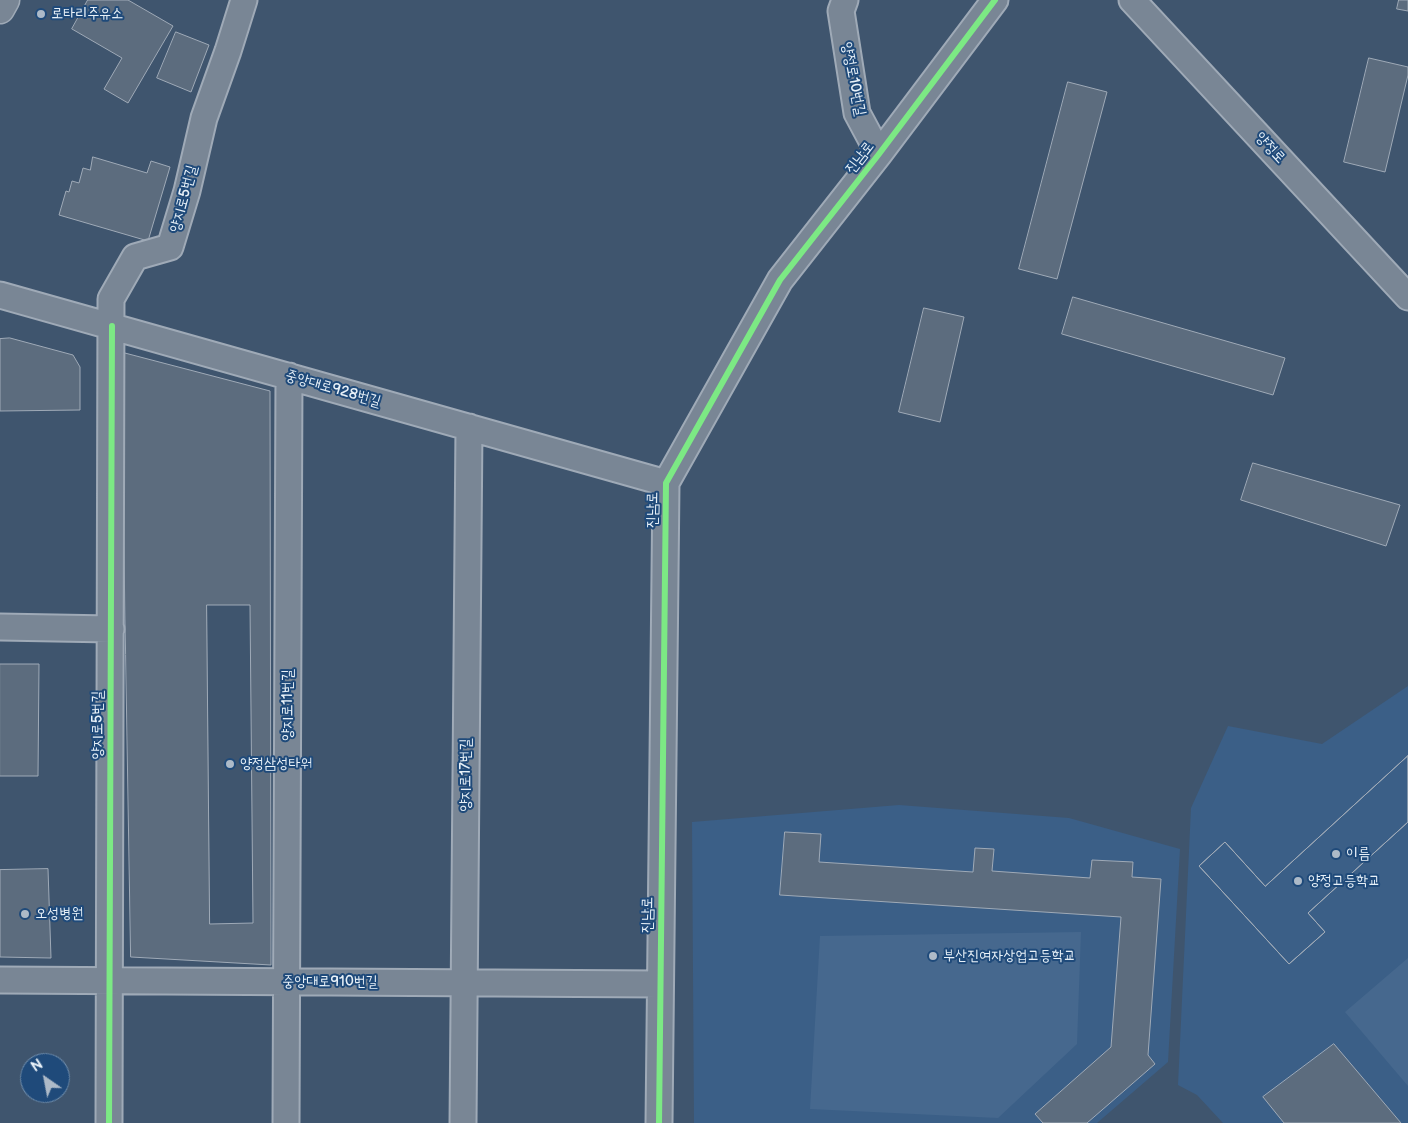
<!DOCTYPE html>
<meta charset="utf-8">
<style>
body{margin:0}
#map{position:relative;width:1408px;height:1123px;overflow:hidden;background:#3f556e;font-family:"Balsamiq Sans",sans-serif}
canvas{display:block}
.north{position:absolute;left:20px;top:1053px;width:50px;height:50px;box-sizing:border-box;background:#1f4a7a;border:1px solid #6f8dac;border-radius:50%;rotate:327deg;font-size:14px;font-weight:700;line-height:20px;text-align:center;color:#e8f1f8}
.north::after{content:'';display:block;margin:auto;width:18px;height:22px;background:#adbac8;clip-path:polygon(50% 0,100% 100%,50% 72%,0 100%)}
</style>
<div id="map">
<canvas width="1408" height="1123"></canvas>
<div class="north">N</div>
</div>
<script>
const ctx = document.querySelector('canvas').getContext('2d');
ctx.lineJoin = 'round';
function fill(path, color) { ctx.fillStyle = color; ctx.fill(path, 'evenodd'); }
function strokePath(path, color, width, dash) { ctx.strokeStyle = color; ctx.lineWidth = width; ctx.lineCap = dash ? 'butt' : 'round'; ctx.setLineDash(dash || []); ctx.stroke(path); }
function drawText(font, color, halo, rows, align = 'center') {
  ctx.font = font + ' "Balsamiq Sans","Poor Story",sans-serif'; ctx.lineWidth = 4; ctx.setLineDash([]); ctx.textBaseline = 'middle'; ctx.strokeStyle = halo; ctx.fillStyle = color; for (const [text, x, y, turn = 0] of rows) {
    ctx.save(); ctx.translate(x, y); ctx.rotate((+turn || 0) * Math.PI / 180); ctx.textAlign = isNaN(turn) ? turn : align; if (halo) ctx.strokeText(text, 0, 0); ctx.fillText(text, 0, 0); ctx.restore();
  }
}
fill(new Path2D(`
 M1408,686V1123H1223L1197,1095L1178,1085L1191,808L1228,726L1322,744Z
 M899,805L1069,818L1180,849L1168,1062L1097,1123H694L692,822Z`), '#3b5f87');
fill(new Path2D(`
 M1081,932L1077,1044L998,1118L810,1109L820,936Z
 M1408,958V1086L1345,1012Z`), '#46688e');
const building = new Path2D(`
 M88,0H128L173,26L128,103L104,89L122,58L72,29Z
 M1399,0H1408V11L1397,9Z
 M176,32L209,45L191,92L157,78Z
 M1369,58L1408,67V75L1385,172L1344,162Z
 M1068,82L1107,92L1057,279L1019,269Z
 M93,157L147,173L151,161L170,167L148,241L59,215L66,191L69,192L72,181L79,183L83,168L90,170Z
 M1073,297L1285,358L1273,395L1062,334Z
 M924,308L964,317L940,422L899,412Z
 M10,338L73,355L80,367V410L0,411V339Z
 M121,352L270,391L271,965L131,957Z
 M1253,463L1400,505L1386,546L1241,500Z
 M207,605H250L253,923L210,924Z
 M0,664H39L38,776H0Z
 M1408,756V822L1308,913L1325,932L1289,964L1199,866L1225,842L1265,886Z
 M1408,756V822L1308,913L1325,932L1289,964L1199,866L1225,842L1265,886Z
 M785,832L821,834L819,862L973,872L975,848L994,849L992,871L1090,878L1092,860L1133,862L1132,877L1161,879L1148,1055L1155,1064L1087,1123H1043L1035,1114L1111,1047L1121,917L780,895Z
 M48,869L51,958L0,957V870Z
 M1334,1044L1401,1123H1284L1263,1097Z`);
fill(building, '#5c6c7e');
strokePath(building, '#9faab7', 1);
const minor = new Path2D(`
 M845,0L841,11L857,113L879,154
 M1132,0L1408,297
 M0,295L666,483
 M0,627L111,629
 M0,980L660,984
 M109,1123L111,299L135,257L170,247L187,191L204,118L228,51L244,0
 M286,1123L289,376
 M463,1123L469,427
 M659,1123L666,483L780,280L879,154L995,0`);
const major = new Path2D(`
 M0,9L5,0`);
strokePath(minor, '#9faab7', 29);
strokePath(major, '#9faab7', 31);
strokePath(minor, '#798695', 25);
strokePath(major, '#798695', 28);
strokePath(new Path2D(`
 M109,1123L112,326
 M659,1123L666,483L780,280L879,154L995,0`), '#7ce984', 6);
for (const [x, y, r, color] of [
 [41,14,5,"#adbac8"],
 [230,764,5,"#adbac8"],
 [1336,854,5,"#adbac8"],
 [1298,881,5,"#adbac8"],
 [25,914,5,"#adbac8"],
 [933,956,5,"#adbac8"]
]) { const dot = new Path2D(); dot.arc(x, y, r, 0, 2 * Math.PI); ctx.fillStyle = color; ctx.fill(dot); strokePath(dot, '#1f4a7a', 2); }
drawText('15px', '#e8f1f8', '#1f4a7a', [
 ["로타리주유소",51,14],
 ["양정삼성타워",240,764],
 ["이름",1346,854],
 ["양정고등학교",1308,881],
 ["오성병원",35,914],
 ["부산진여자상업고등학교",943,956]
], 'left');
drawText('15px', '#e8f1f8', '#1f4a7a', [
 ["양정로10번길",853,79,79],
 ["양정로",1270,148,47],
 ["진남로",860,158,-52],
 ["양지로5번길",184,199,-75],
 ["중앙대로928번길",333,389,16],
 ["진남로",653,510,-89],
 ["양지로11번길",288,705,-90],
 ["양지로5번길",98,725,-90],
 ["양지로17번길",466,775,-90],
 ["진남로",648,915,-89],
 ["중앙대로910번길",330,982]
]);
</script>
